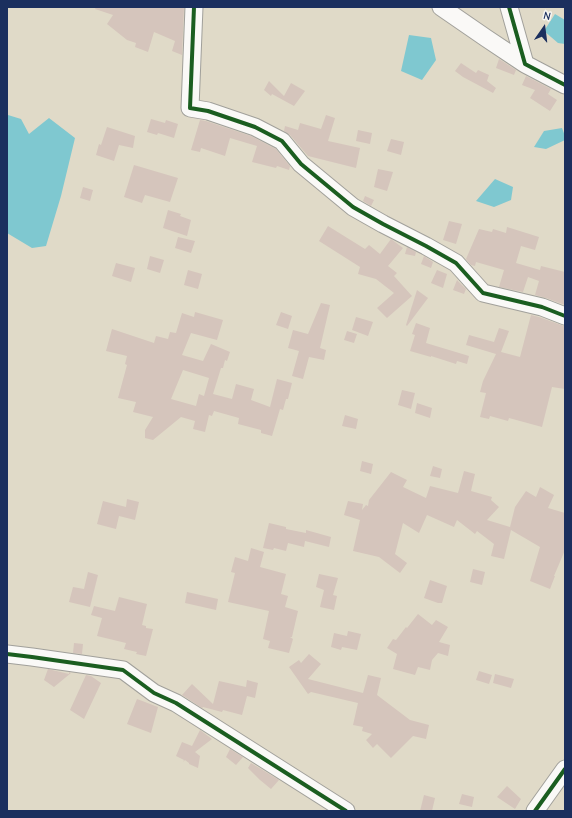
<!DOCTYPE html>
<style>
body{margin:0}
#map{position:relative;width:572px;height:818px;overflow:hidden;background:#e0dac8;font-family:"Comic Neue",sans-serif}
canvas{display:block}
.frame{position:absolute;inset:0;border:8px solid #1b2f5e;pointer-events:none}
.north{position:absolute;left:524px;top:8px;width:40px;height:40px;-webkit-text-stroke:3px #f6f6f2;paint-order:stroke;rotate:14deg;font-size:11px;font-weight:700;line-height:16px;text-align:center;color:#1b2f5e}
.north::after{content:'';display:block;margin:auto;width:14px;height:18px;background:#1b2f5e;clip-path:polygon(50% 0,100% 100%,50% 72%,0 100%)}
</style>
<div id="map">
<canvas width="572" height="818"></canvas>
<div class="frame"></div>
<div class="north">N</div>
</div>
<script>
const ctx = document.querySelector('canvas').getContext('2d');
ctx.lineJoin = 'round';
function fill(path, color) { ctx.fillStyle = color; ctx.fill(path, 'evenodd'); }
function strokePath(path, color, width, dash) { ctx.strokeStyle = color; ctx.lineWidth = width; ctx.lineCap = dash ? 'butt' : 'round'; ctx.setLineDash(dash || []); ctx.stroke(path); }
fill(new Path2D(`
 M555,14L565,20V44L558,43L544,31Z
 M409,35L431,38L436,60L422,80L401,71Z
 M8,115L21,119L29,134L49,118L75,138L61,196L46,246L32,248L7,233V118Z
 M562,128L565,136V140L546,149L534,147L544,131Z
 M495,179L513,187L511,200L494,207L476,201Z`), '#7fc8d0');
fill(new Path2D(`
 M96,7H184L182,55L172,51L175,41L154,32L148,52L135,47L136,43L127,40L107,24L113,15L95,9Z
 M499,59L516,70L514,75L496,68Z
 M461,63L476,73L478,70L489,75L487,81L496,88L493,93L463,77L455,71Z
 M526,76L551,89L548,94L557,100L550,111L530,98L535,90L522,85Z
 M269,81L284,96L291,83L305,91L294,106L272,94L271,96L264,90Z
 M326,115L335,118L328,141L360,148L356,168L308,156L290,135L284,131L285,126L298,130L300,123L321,129Z
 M151,119L165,123L166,120L178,124L174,138L158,133L157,135L147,132Z
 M200,120L206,121L251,136L276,149L290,166L289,170L277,166L276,168L252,162L257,146L230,138L225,156L201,148L200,152L191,150Z
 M107,127L135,136L133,148L119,145L114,161L96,155L99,144L101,145Z
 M358,130L372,133L370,144L356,141Z
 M391,139L404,142L401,155L387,151Z
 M134,165L178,178L170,202L145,195L142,203L124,197Z
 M378,169L393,172L387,191L374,187Z
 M83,187L93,190L90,201L80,198Z
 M365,196L374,200L371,206L363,201Z
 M168,210L181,214L180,216L191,220L187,236L163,228Z
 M449,221L462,224L456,244L443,240Z
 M328,226L365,249L369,245L380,254L391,239L403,248L388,266L397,273L394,276L412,296L387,318L377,308L394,293L376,279L358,274L360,267L319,241Z
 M507,227L539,237L535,250L521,246L516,263L540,270L541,266L565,272V305L546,298L535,295L539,281L528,277L523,292L499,287L504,270L476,262L475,266L471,265L466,259L479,229L492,232L493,229L506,233Z
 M178,237L195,241L191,253L175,248Z
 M407,247L416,252L415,256L405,254Z
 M150,256L164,260L160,273L147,269Z
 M424,256L433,262L431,268L421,264Z
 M116,263L135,268L131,282L112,276Z
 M188,270L202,274L198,289L184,285Z
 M437,270L447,274L443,288L431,283Z
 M457,280L466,289L464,294L453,290Z
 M417,290L428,298L407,326L406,325Z
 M321,303L330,305L320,348L326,350L324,360L309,357L303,379L292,376L299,351L288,348L293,330L308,334Z
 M195,312L223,320L217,340L191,333L182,355L203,361L211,344L230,352L227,361L225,360L223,368H221L213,394L232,399L236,384L254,389L251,400L270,407L277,379L292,383L288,399H286L283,410L280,409L272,436L261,433V430L238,424L239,418L214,411L212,416L209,415L205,432L193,429L195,421L181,417L153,440L145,438V430L153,417L133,412L136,402L118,398L127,365L125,364L127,356L106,351L112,329L154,343L156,336L168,339L170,332L176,333L182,313L194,317ZM183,370L209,378L204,396L199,394L196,406L171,399Z
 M281,312L292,316L288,329L276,325Z
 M531,315L539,317L561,325L565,326V389L552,387L542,427L509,418L508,421L490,416L489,419L480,417L486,393L480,392L483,381L496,354L466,345L469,335L494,342L499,328L509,331L501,352L520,357Z
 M356,317L373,322L368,336L352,330Z
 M416,323L430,328L426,343L469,356L467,364L457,361L456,364L431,356V357L410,351L415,335L412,334Z
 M347,331L357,334L354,343L344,340Z
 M402,390L415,393L411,409L398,405Z
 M417,403L432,408L430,418L415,413Z
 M345,415L358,419L356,429L342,426Z
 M362,461L373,464L371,474L360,471Z
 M433,466L442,469L440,478L430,476Z
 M464,471L475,474L471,491L492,497L491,500L499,507L487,520L510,527L515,507L526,491L536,497L540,487L554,495L548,508L565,513V550L554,576H555L550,589L530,581L540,547L511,530L504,559L491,556L494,544L477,531L475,534L457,520L454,527L427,515L419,533L403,523L395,554L407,563L400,573L379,557L353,551L360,520L344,515L348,501L363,504L362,510L366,505L368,506L369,500L391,472L407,480L403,487L426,498L430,486L458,493Z
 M127,499L139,502L135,520L119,516L116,529L97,524L103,501L126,507Z
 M269,523L286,527V529L306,533V530L331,537L329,547L305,541L304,547L288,543L286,551L274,548L273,550L263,548Z
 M251,548L264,552L260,567L286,574L281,594L288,596L285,607L298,611L292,637H290L293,639L289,653L268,648L270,641L263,639L269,611L228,602L235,573L231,572L235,557L248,561Z
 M473,569L485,572L482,585L470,582Z
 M88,572L98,575L90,607L69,602L73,587L84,589Z
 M319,574L338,578L333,595L337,596L334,610L320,607L324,590L316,587Z
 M430,580L447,586L442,603H438L424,598Z
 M187,592L218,599L216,610L185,603Z
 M119,597L147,604L142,625L146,626V628L153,629L146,656L136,654L137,652L124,649L126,643L97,636L102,618L91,615L94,606L115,611Z
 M418,614L432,625L436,620L448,627L439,642L450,645L448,656L438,653L432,660L430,670L418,667L415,675L393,669L397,654L387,648L393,639L396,640L406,627L407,628Z
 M348,631L361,634L357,650L342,647L341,650L331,647L334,633L347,636Z
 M74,643L83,644L82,654L73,653Z
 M309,654L321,664L308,679L363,693L368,675L381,678L377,695L410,720L429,725L426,739L413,736L391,758L377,744L373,748L366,740L372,734L362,731L363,727L353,725L358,703L311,692L308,694L289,667L299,660L301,663Z
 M48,669L69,674V672L71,673L54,687L44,680Z
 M479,671L492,675L489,684L476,680Z
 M495,674L514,679L511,688L493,683Z
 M86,675L91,676L101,683L84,719L70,710Z
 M247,680L258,683L255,698L247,696L242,715L223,710L222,712L203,707L202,708L182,695L192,684L213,704L219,681L246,687Z
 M137,699L158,707L151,733L127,724Z
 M200,730L212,739L195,752L200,756L198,768L189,764V763L185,760L183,762L184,760L176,756L182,742L192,746Z
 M230,749L243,757L236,765L226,757Z
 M251,763L279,780L271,789L260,780L248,768Z
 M507,786L521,799L515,809L497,797Z
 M462,794L474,797L472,807L459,804Z
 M424,795L435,798L432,811H420Z`), '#d5c5bc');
const minor = new Path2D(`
 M194,7L190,108L208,111L255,127L282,141L301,164L353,207L383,224L426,246L456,263L483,293L542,307L565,316
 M441,7L486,38L525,64
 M509,7L525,64L565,85
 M7,654L32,657L123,670L154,693L176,703L346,811
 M535,811L565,769`);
strokePath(minor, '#a1a09b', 19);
strokePath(minor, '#faf9f7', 17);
strokePath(new Path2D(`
 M194,7L190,108L208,111L255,127L282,141L301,164L353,207L383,224L426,246L456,263L483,293L542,307L565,316
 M509,7L525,64L565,85
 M7,654L32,657L123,670L154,693L176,703L346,811
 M535,811L565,769`), '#1b5e20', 4);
</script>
